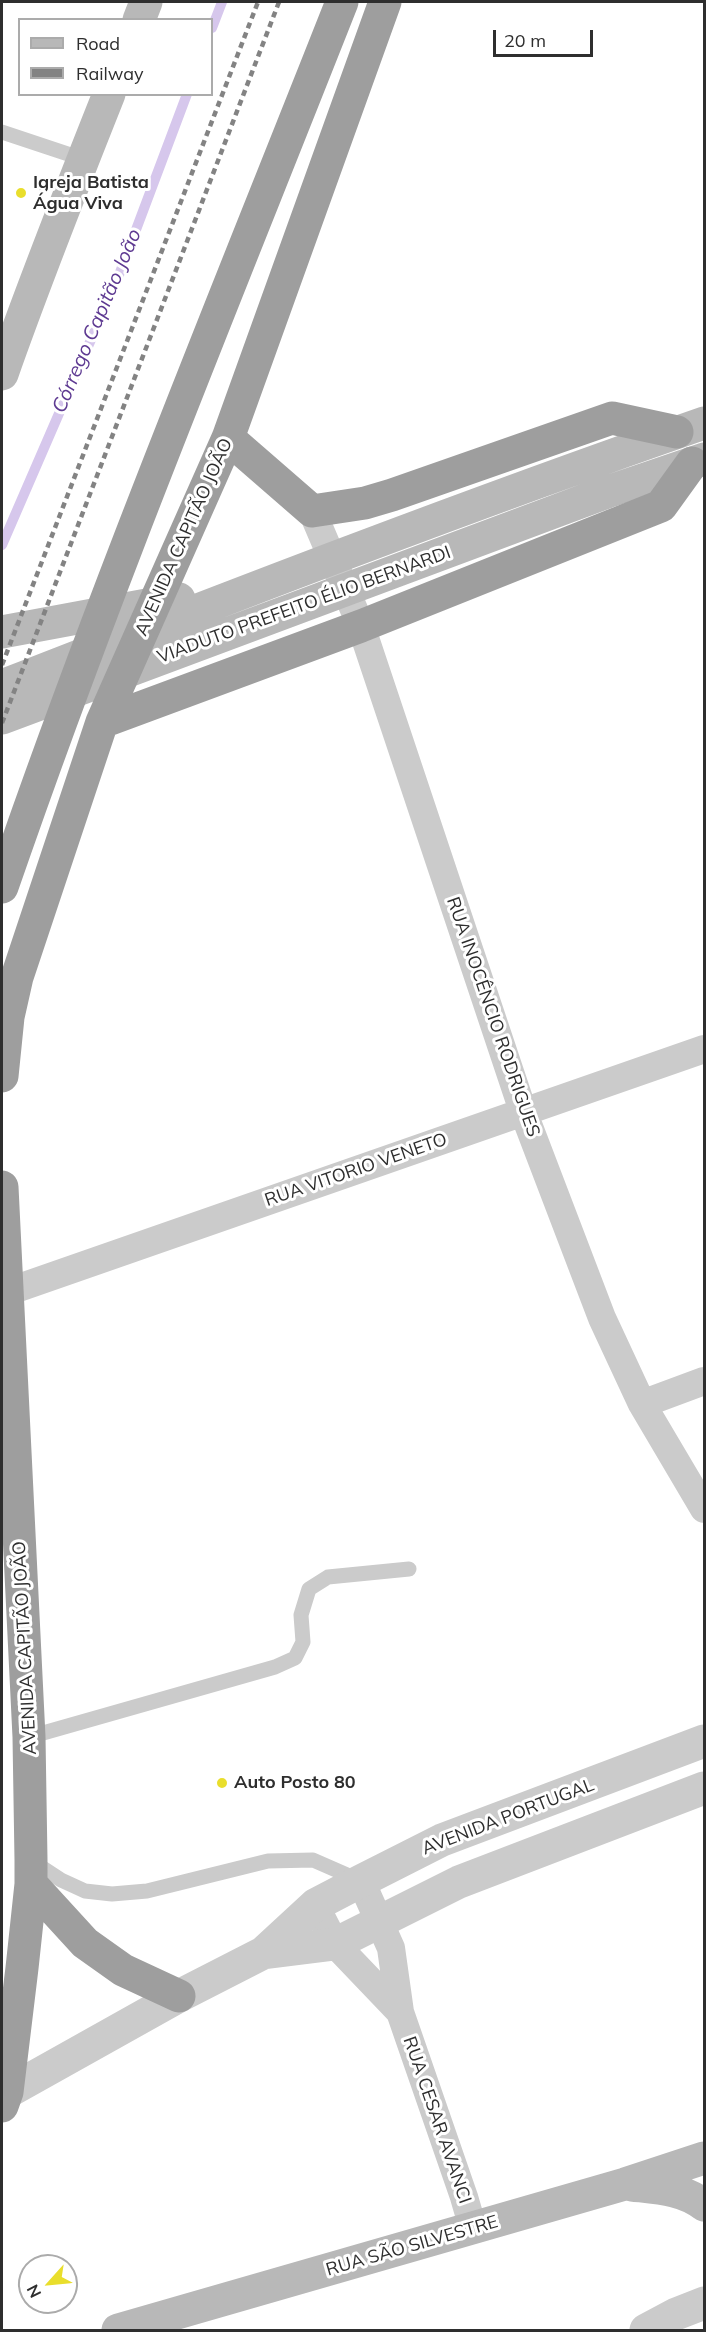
<!DOCTYPE html>
<meta charset="utf-8">
<style>
body{margin:0}
#map{position:relative;width:706px;height:2332px;overflow:hidden;background:#fff;font-family:Mulish,sans-serif}
canvas{display:block}
.frame{position:absolute;inset:0;border:3px solid #2e2e2e;pointer-events:none}
.legend{position:absolute;left:18px;top:18px;width:195px;height:78px;box-sizing:border-box;background:#fff;border:2px solid #ababab;margin:0;padding:8px 10px;list-style:none;font-size:18px;color:#2e2e2e}
.legend li{display:flex;align-items:center;gap:12px;height:30px}
.legend b{width:30px;border:2px solid #ababab}
.north{position:absolute;left:18px;top:2254px;width:60px;height:60px;box-sizing:border-box;background:#fff;border:2px solid #ababab;border-radius:50%;rotate:243deg;font-size:16px;font-weight:700;line-height:24px;text-align:center;color:#2e2e2e}
.north::after{content:'';display:block;margin:auto;width:21px;height:27px;background:#e9de2c;clip-path:polygon(50% 0,100% 100%,50% 72%,0 100%)}
.scale{position:absolute;left:493px;top:30px;width:100px;height:27px;box-sizing:border-box;border:3px solid #2e2e2e;border-top:0;padding-left:8px;font-size:18px;line-height:21px;white-space:nowrap;color:#2e2e2e;-webkit-text-stroke:4px #fff;paint-order:stroke}
</style>
<div id="map">
<canvas width="706" height="2332"></canvas>
<div class="frame"></div>
<ul class="legend">
<li><b style="height:8px;background:#b8b8b8"></b>Road</li>
<li><b style="height:8px;background:#838383"></b>Railway</li>
</ul>
<div class="north">N</div>
<div class="scale">20 m</div>
</div>
<script>
const ctx = document.querySelector('canvas').getContext('2d');
ctx.lineJoin = 'round';
function strokePath(path, color, width, dash) { ctx.strokeStyle = color; ctx.lineWidth = width; ctx.lineCap = dash ? 'butt' : 'round'; ctx.setLineDash(dash || []); ctx.stroke(path); }
function drawText(font, color, halo, rows, align = 'center') {
  ctx.font = font + ' Mulish,sans-serif'; ctx.lineWidth = 6; ctx.setLineDash([]); ctx.textBaseline = 'middle'; ctx.strokeStyle = halo; ctx.fillStyle = color; for (const [text, x, y, turn = 0] of rows) {
    ctx.save(); ctx.translate(x, y); ctx.rotate((+turn || 0) * Math.PI / 180); ctx.textAlign = isNaN(turn) ? turn : align; if (halo) ctx.strokeText(text, 0, 0); ctx.fillText(text, 0, 0); ctx.restore();
  }
}
strokePath(new Path2D(`
 M212,28L222,2
 M2,545L119,275L187,94`), '#d6c7ec', 10);
strokePath(new Path2D(`
 M2,132L83,159
 M29,1737L275,1667L295,1658L303,1642L301,1615L309,1589L328,1577L409,1569
 M32,1861L61,1880L85,1891L112,1894L147,1891L268,1861L313,1860L361,1881`), '#cbcbcb', 15);
strokePath(new Path2D(`
 M312,511L361,626L523,1111L602,1318L642,1404L704,1509
 M7,1292L704,1049
 M642,1404L704,1381
 M361,1881L391,1948L400,2012L464,2197L473,2228
 M315,1905L335,1944L400,2012`), '#cbcbcb', 28);
strokePath(new Path2D(`
 M263,1953L335,1944L459,1882L704,1788
 M2,2095L179,1996L263,1953L315,1905L361,1881L442,1840L704,1741
 M646,2330L676,2314L704,2303`), '#cbcbcb', 33);
strokePath(new Path2D(`
 M139,20L146,2
 M2,374C35,280 72,187 109,94
 M2,632L179,599
 M2,686C235,595 468,505 704,423
 M2,718L607,492L704,459
 M632,2185C658,2188 683,2189 704,2205
 M118,2330L625,2184L704,2158`), '#b8b8b8', 33);
strokePath(new Path2D(`
 M228,438L312,511L365,503L392,495L612,418L677,432
 M102,722L361,626L661,506L692,463
 M2,887C105,588 226,296 342,2
 M2,1076L8,1017L17,977L102,722L228,438L385,2
 M2,1187L29,1737L31,1860V1884L22,1968L7,2092L2,2106
 M31,1884L85,1943L123,1970L179,1996`), '#9e9e9e', 33);
strokePath(new Path2D(`
 M2,665L258,2
 M2,723L279,2`), '#838383', 4.5, [6, 4.5]);
for (const [x, y, r, color] of [
 [21,193,6,"#e9de2c"],
 [222,1783,6,"#e9de2c"]
]) { const dot = new Path2D(); dot.arc(x, y, r, 0, 2 * Math.PI); ctx.fillStyle = color; ctx.fill(dot); strokePath(dot, '#fff', 2); }
drawText('bold 18px', '#2e2e2e', '#fff', [
 ["Igreja Batista",33,183],
 ["Água Viva",33,204],
 ["Auto Posto 80",234,1783]
], 'left');
drawText('18px', '#2e2e2e', '#fff', [
 ["AVENIDA CAPITÃO JOÃO",184,537,-66],
 ["VIADUTO PREFEITO ÉLIO BERNARDI",304,605,-20],
 ["RUA INOCÊNCIO RODRIGUES",493,1017,71],
 ["RUA VITORIO VENETO",356,1170,-19],
 ["AVENIDA CAPITÃO JOÃO",25,1648,-93],
 ["AVENIDA PORTUGAL",508,1817,-21],
 ["RUA CESAR AVANCI",437,2120,71],
 ["RUA SÃO SILVESTRE",412,2246,-16]
]);
drawText('italic 20px', '#5e3a92', '#fff', [
 ["Córrego Capitão João",97,321,-67]
]);
</script>
